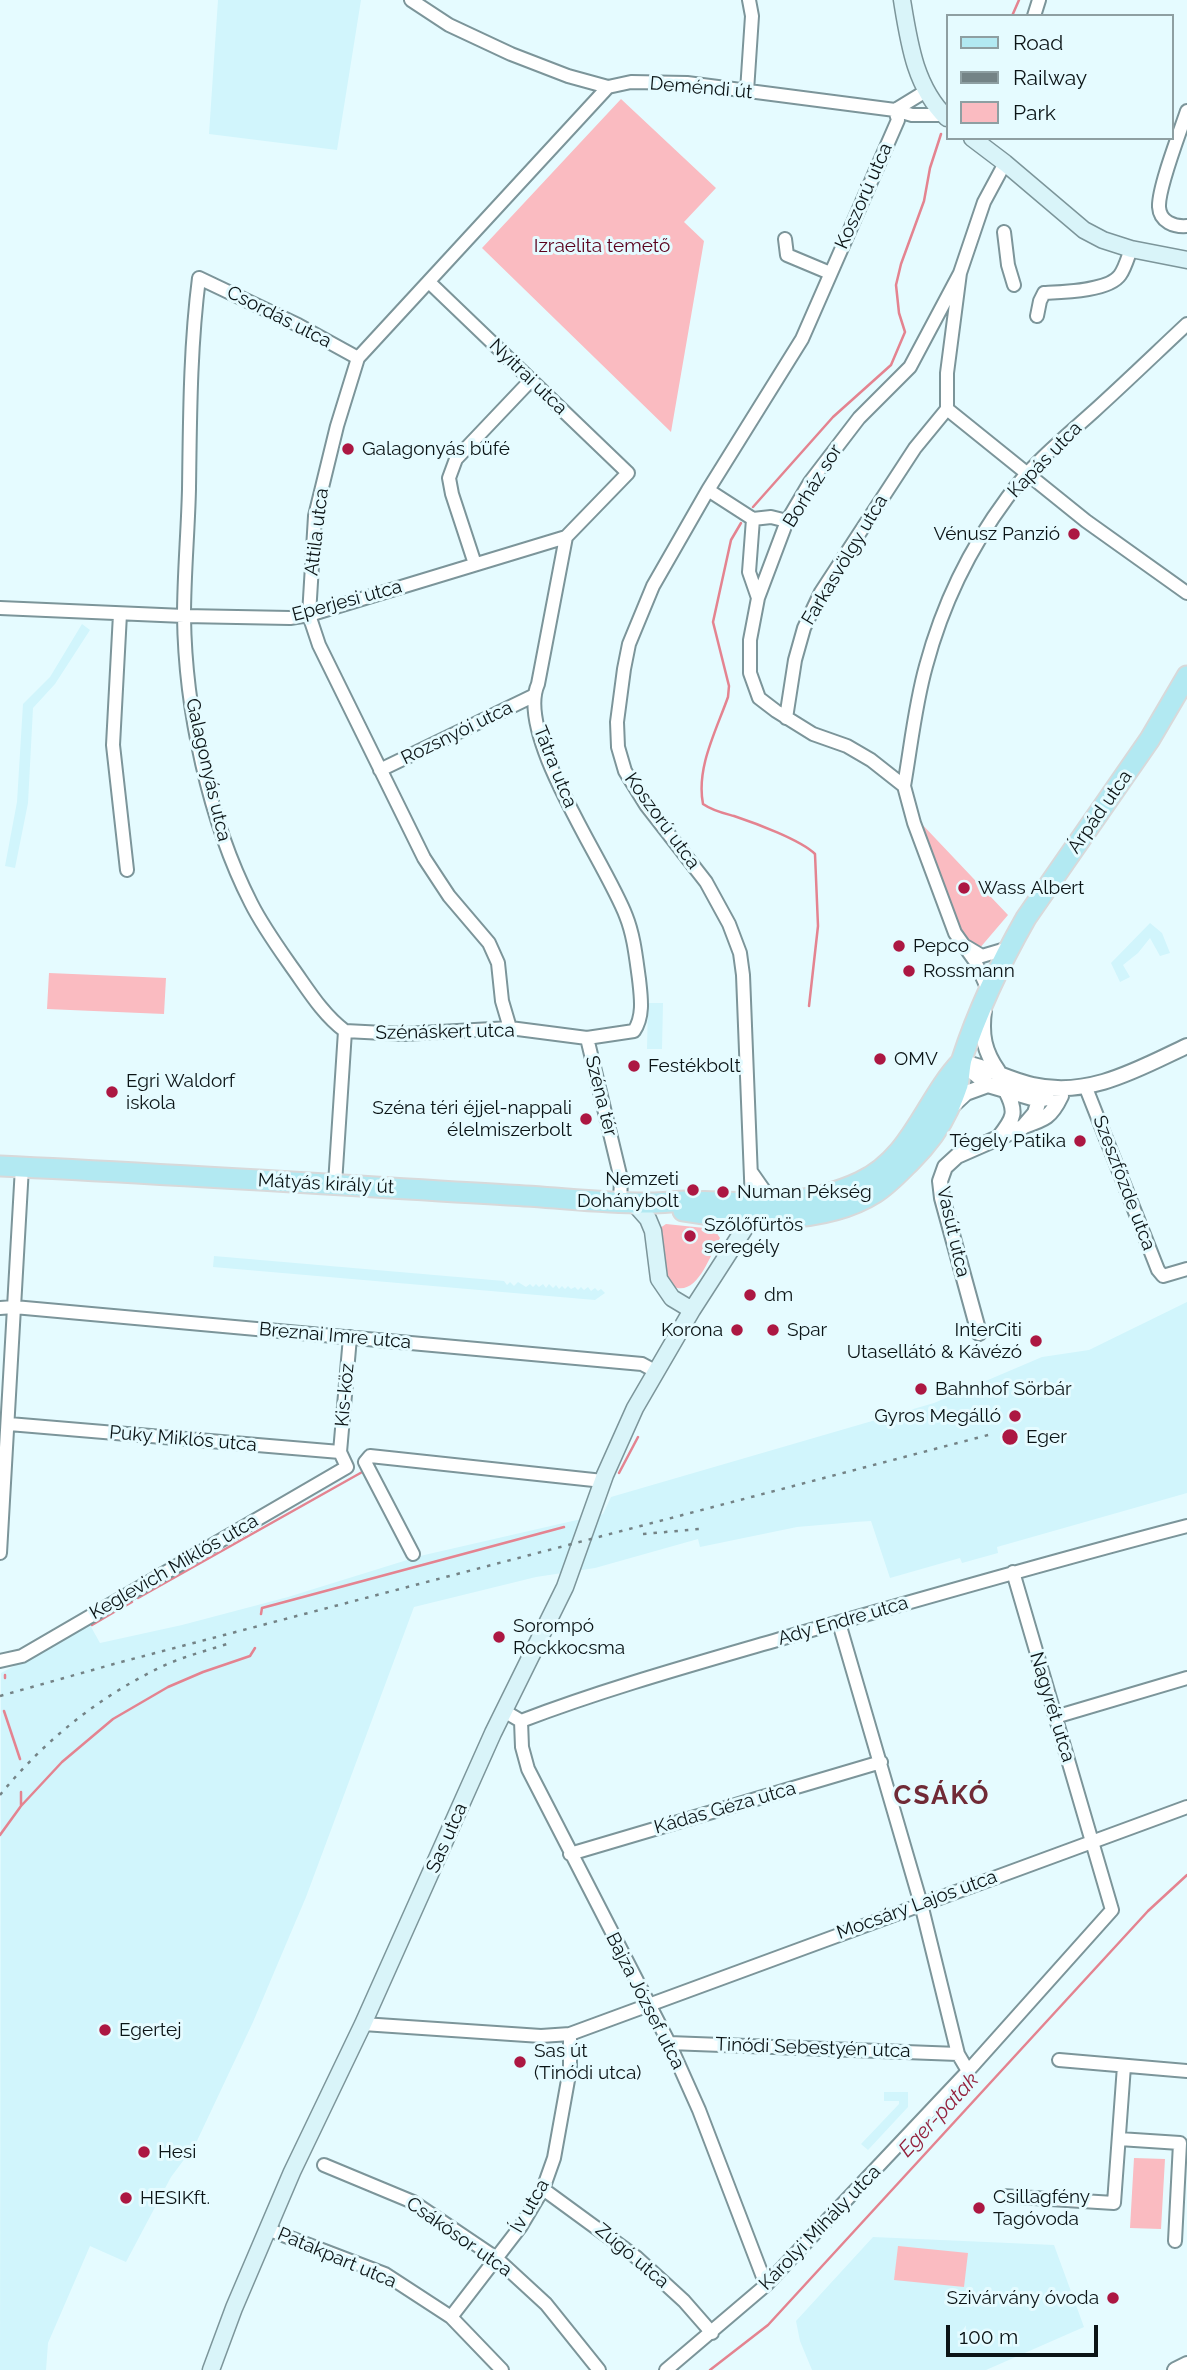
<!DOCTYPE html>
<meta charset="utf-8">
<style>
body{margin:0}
#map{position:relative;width:1187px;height:2370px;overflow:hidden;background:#e5fbff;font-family:Raleway,sans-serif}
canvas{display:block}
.legend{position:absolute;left:946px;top:14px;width:228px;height:126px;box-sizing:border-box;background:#e5fbff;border:2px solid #8e9fa2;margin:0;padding:9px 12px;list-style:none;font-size:21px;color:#0b1416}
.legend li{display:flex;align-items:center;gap:14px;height:35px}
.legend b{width:35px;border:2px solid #8e9fa2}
.scale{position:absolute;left:946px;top:2325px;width:152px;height:32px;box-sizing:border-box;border:4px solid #0b1416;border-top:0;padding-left:9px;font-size:21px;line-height:24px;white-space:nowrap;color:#0b1416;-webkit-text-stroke:5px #e5fbff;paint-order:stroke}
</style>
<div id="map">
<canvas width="1187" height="2370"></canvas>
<ul class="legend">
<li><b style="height:9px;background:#b2e9f2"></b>Road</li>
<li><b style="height:9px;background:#748386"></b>Railway</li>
<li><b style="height:19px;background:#fabbc1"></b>Park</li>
</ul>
<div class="scale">100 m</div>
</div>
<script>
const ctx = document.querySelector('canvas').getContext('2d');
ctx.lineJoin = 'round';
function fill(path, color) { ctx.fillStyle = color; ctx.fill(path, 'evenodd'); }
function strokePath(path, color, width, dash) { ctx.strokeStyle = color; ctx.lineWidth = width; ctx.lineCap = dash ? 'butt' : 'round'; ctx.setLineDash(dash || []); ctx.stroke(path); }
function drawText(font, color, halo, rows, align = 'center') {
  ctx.font = font + ' Raleway,sans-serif'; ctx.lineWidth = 6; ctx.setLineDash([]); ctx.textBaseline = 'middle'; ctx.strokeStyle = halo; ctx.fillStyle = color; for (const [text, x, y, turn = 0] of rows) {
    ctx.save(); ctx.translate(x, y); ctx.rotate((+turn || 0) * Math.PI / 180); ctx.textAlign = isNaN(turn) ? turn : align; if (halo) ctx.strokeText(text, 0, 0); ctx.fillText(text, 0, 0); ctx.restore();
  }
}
fill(new Path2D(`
 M218,0H361L337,150L209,134Z
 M82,624L90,630L55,684L33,708L28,803L15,868L5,866L17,802L23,704L50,677Z
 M1150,923L1162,933L1170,953L1160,956L1150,938L1138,953L1123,965L1130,977L1120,982L1111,963Z
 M648,1003H663L662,1049H647Z
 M214,1256L504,1281L507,1285L510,1282L514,1286L518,1282L526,1287L530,1284L533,1287L536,1284L539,1287L543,1284L546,1288L549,1284L553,1288L556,1285L559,1289L562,1286L565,1289L568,1286L571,1289L575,1287L578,1290L581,1287L584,1290L588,1287L591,1291L595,1288L598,1291L601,1289L605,1293L595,1300L213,1267Z
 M1187,1302V1493L997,1547L998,1553L962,1563L960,1558L890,1578L871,1521L855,1522L797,1527L700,1547L698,1539L595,1568L536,1577L414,1607L306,1897L253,2022L195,2145L171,2177L126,2262L90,2246L48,2343L46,2370H0L1,1673L90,1625L100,1643L182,1625L288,1597L420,1556L603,1514L611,1497L934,1403L1042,1357L1089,1350Z
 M884,2092H908V2107L868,2150L861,2144L899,2104V2101H884Z
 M873,2237L1054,2245L1084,2327L986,2370H812L800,2341L796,2321Z`), '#d1f5fc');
fill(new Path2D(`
 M621,99L716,188L684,222L704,241L671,432L482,248Z
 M918,820L1008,915L979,949L965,941L957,928Z
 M49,973L166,978L164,1014L47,1009Z
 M666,1224L714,1229L720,1238C707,1261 694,1307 663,1280L660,1228Z
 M1134,2158L1165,2159L1161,2229L1130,2228Z
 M898,2246L968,2253L964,2287L894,2280Z`), '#fabbc1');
strokePath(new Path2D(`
 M1012,16L1019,0
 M753,507L833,417L891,365L905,332L899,313L896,285L901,264L924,201L930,168L941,134
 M741,523L731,540L713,622L729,686L728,697C716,731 696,768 703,804C713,811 723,813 734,816C755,823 801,840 815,854L818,926L809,1006
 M619,1473L638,1437
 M138,1598L364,1471
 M125,1606L132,1602
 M261,1614L262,1608L564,1527
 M92,1625L121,1608
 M5,1678V1675
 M4,1711L20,1759
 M21,1806V1792
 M0,1835L21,1806L62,1762L113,1719L168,1687L203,1672L250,1656L255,1648
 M710,2370L768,2325L1148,1911L1187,1875`), '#e48390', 2.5);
const minor = new Path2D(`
 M411,0L449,25L511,54L568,76L608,87L631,82L687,83L895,110L912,115H944
 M1034,16L1039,0
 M747,91L752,16L749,0
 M895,110L926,91
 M1187,111C1180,132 1158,188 1159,207C1160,222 1174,227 1187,226
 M1004,232L1008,265L1014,285
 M785,239L787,255L830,273
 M960,273L910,367L859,418L810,482L787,521L758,598L750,640V673L759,698L776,711L813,734L847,746L871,760L904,786L914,823L955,933L975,961L989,992
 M1037,316L1040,301L1044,293C1063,292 1109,291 1120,275C1125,268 1128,257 1131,249
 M947,409L1086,521L1187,593
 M708,490L753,519L771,517L787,521
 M753,519L749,572L758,598
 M475,564L452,494L449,478L456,459L531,380
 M0,608L184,616L290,618L309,615L566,537
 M120,614L113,745L127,870
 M786,718L795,660L804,628L821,592L915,448L947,409V373L960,273L984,202L1005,163
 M380,770L533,696
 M904,786C911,746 915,705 926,666C942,606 970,548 1007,498C1031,465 1063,439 1093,412C1125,383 1156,353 1187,324
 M967,947L982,956L1009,948
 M510,1028L502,1001L498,963L489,943L449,896L424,858L319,645L309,615L315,516L337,426L358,358L608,87
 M345,1031L404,1034L510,1028L587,1038L634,1031C644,1016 641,997 639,979C636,958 634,936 626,916C606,863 515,735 538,684L566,537L628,473L429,282
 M345,1031C322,1014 307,988 291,966C277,946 262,925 251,903C209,821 185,709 184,616C184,574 188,532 189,489C190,419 190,348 199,278L298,325L358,358
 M587,1038L621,1179L620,1202
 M1086,1088L1158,1270L1163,1276L1187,1269
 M752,1173L766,1193L781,1200
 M335,1184L345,1031
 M752,1203L743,975L740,953L729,924L706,882L646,805L625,771L618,747L617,722L624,669L629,644L653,586L708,490L802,339L898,120L895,110
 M0,1308L14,1307L642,1364L655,1371
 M9,1424L340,1452
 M0,1553L22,1167
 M413,1554L365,1462L370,1456L603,1481
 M839,1623L921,1904L958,2054L968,2071
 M0,1661L22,1656L347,1467L340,1452L350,1337
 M504,1711L521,1721C610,1687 702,1662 794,1635C925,1598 1055,1560 1187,1526
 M1055,1717L1187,1678
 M521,1721L522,1747L528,1769L669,2043L699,2110L766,2285
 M570,1854L881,1762
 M363,2024L541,2036L570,2034L1187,1807
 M669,2043L958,2054
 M1059,2060L1187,2071
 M1119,2139L1180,2143L1175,2241
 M324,2165L413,2202L496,2258L546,2304L599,2370
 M543,2189L636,2257L684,2301L712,2333
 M1002,2196L1114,2203L1124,2066
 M267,2229L385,2274L451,2317L502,2370
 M451,2317L521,2226L543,2189L554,2158L570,2069V2034
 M666,2370L766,2285L968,2071L1112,1910L1013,1572`);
const tertiary = new Path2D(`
 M984,1011C981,1035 984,1051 998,1071
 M961,1062C989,1067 1008,1080 1033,1085C1089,1098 1138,1069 1187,1046
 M961,1062L988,1085L1039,1100L1047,1098
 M952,1106L966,1093L988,1085
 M1024,1126C1045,1119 1051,1117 1061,1096
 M1000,1136C1014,1118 1017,1112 1006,1091
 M979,1333L942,1198L940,1181L945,1167L957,1156L1023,1127L1035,1113L1039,1100
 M1175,2370L1187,2364`);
const secondary = new Path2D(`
 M902,0C909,43 915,87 947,118
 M972,138L1005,163L1084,230L1103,240L1131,249L1187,260
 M633,1202L648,1219L653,1231L659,1279L672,1298L692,1310
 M211,2370L234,2308L292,2172L363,2024L493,1733L565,1587L605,1475L635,1408L692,1310L750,1220L751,1209`);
const primary = new Path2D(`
 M0,1166C170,1174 339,1185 508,1195C556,1197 604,1204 651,1203C664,1203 676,1201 688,1201C748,1203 805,1208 860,1182C912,1158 925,1100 961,1062
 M683,1211C741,1221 823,1226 875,1193C888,1185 900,1172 911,1161C926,1146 939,1130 948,1110C952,1102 955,1093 958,1085C960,1076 960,1067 962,1059C978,1010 1001,962 1026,918L1150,739L1187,676`);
strokePath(minor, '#7c959a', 16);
strokePath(tertiary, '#7c959a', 18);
strokePath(secondary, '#7c959a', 19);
strokePath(primary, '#d8d9da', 23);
strokePath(minor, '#fff', 12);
strokePath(tertiary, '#fff', 14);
strokePath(secondary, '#d9f4f9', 16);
strokePath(primary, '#b2e9f2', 19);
strokePath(new Path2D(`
 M643,1534L699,1529
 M0,1696L121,1662L992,1434
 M0,1795C43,1742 97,1698 159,1668C181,1657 206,1651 230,1643`), '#748386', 2.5, [3.5, 7]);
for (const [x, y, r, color] of [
 [348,449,7,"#ac1742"],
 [1074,534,7,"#ac1742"],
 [964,888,7,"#ac1742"],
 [899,946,7,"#ac1742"],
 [909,971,7,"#ac1742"],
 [880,1059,7,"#ac1742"],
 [634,1066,7,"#ac1742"],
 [112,1092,7,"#ac1742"],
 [586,1119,7,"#ac1742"],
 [1080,1141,7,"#ac1742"],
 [693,1190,7,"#ac1742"],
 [723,1192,7,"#ac1742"],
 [690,1236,7,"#ac1742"],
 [750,1295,7,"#ac1742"],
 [737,1330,7,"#ac1742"],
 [773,1330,7,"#ac1742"],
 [1036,1341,7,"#ac1742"],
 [921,1389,7,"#ac1742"],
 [1015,1416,7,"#ac1742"],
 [1010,1437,9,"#ac1742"],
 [499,1637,7,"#ac1742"],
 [105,2030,7,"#ac1742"],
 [520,2062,7,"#ac1742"],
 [144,2152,7,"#ac1742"],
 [126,2198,7,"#ac1742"],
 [979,2208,7,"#ac1742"],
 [1113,2298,7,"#ac1742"]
]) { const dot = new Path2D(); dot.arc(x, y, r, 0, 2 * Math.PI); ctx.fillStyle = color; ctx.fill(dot); strokePath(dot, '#e5fbff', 2.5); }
drawText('19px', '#0b1416', '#e5fbff', [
 ["Deméndi út",701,88,5],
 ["Koszorú utca",864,196,-66],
 ["Csordás utca",279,317,27],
 ["Nyitrai utca",528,377,44],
 ["Kapás utca",1045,460,-46],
 ["Borház sor",813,486,-58],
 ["Attila utca",317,532,-83],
 ["Farkasvölgy utca",845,560,-59],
 ["Eperjesi utca",347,601,-15],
 ["Rozsnyói utca",457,733,-26],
 ["Tátra utca",555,767,68],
 ["Galagonyás utca",208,770,77],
 ["Árpád utca",1100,812,-55],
 ["Koszorú utca",662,821,54],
 ["Szénáskert utca",445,1032,-1],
 ["Széna tér",601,1096,76],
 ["Szeszfőzde utca",1124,1183,69],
 ["Mátyás király út",326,1184,3],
 ["Vasút utca",953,1232,77],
 ["Breznai Imre utca",335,1336,5],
 ["Kis-köz",345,1395,-85],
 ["Puky Miklós utca",183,1439,5],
 ["Keglevich Miklós utca",174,1567,-30],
 ["Ady Endre utca",843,1621,-16],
 ["Nagyrét utca",1052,1707,73],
 ["Kádas Géza utca",725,1808,-16],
 ["Sas utca",447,1838,-66],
 ["Mocsáry Lajos utca",917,1905,-20],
 ["Bajza József utca",645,2001,63],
 ["Tinódi Sebestyén utca",813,2048,2],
 ["Ív utca",530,2206,-60],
 ["Károlyi Mihály utca",820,2228,-46],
 ["Csákósor utca",459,2237,35],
 ["Zúgó utca",632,2256,40],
 ["Patakpart utca",337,2258,23]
]);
drawText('19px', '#5a001c', '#e5fbff', [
 ["Izraelita temető",602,246]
]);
drawText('19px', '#0b1416', '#e5fbff', [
 ["Galagonyás büfé",362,449],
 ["Vénusz Panzió",1060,534,"right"],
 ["Wass Albert",978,888],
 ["Pepco",913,946],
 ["Rossmann",923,971],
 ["OMV",894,1059],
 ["Festékbolt",648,1066],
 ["Egri Waldorf",126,1081],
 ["iskola",126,1103],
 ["Széna téri éjjel-nappali",572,1108,"right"],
 ["élelmiszerbolt",572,1130,"right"],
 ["Tégely Patika",1066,1141,"right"],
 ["Nemzeti",679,1179,"right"],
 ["Dohánybolt",679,1201,"right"],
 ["Numan Pékség",737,1192],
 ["Szőlőfürtös",704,1225],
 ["seregély",704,1247],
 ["dm",764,1295],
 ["Korona",723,1330,"right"],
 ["Spar",787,1330],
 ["InterCiti",1022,1330,"right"],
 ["Utasellátó & Kávézó",1022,1352,"right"],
 ["Bahnhof Sörbár",935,1389],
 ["Gyros Megálló",1001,1416,"right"],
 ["Eger",1026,1437],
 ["Sorompó",513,1626],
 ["Rockkocsma",513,1648],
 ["Egertej",119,2030],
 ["Sas út",534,2051],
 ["(Tinódi utca)",534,2073],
 ["Hesi",158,2152],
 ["Csillagfény",993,2197],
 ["Tagóvoda",993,2219],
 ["HESIKft.",140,2198],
 ["Szivárvány óvoda",1099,2298,"right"]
], 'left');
drawText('italic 21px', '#95223e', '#e5fbff', [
 ["Eger-patak",939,2115,-47]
]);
ctx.letterSpacing = '2px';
drawText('bold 26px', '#702a36', '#e5fbff', [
 ["CSÁKÓ",942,1796]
]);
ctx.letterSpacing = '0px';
</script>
